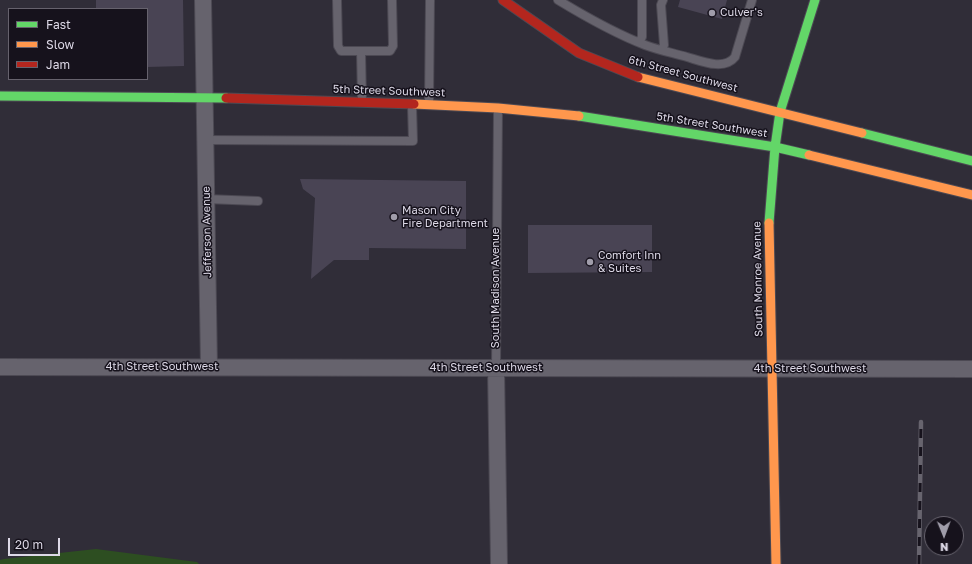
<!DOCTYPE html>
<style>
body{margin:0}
#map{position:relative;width:972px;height:564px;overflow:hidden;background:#302d38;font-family:"Golos Text",sans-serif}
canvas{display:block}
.legend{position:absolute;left:8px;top:8px;width:140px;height:72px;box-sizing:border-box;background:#16121c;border:1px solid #66626d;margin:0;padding:5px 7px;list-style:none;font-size:12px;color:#ddd9e7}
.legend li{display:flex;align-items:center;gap:8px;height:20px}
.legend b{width:20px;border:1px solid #66626d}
.north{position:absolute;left:924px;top:516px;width:40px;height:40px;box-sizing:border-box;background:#16121c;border:1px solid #66626d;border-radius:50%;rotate:179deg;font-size:11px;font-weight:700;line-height:16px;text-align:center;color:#ddd9e7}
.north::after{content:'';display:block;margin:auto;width:14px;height:18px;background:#a09daa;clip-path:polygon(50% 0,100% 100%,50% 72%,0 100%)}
.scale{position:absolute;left:8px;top:538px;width:52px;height:18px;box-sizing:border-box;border:2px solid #ddd9e7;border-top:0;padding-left:5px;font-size:12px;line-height:14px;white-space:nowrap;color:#ddd9e7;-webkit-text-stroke:3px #16121c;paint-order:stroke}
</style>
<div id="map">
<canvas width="972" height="564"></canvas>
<ul class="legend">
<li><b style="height:5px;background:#63d668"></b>Fast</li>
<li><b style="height:5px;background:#ff974d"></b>Slow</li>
<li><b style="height:5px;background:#b3261e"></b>Jam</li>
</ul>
<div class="north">N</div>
<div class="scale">20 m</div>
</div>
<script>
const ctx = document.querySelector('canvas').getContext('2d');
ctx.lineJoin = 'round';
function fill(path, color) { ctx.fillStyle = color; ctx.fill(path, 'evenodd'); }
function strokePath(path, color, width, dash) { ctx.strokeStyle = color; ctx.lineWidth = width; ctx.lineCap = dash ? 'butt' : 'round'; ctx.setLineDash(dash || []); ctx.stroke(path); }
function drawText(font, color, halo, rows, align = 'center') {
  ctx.font = font + ' "Golos Text",sans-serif'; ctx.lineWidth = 3; ctx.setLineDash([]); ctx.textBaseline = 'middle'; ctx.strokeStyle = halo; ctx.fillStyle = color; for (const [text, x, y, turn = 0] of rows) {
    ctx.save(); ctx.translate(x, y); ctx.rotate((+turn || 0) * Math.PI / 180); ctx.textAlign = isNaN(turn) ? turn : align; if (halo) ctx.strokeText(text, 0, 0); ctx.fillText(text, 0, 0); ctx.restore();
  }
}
fill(new Path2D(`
 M96,549L197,562L199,564H0V560L4,559Z`), '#2d4e21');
fill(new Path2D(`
 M96,0H183L184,66L147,67V9H96Z
 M680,0H727L722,19L678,7Z
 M300,179L466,181V249L369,248V260H334L311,279L315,198L303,189Z
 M528,225H652V272L528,273Z`), '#494454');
const lane = new Path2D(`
 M337,0L338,46L341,51H390L393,46L392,0
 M558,0C586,17 614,33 645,45C658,50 673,53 687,57C701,61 724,71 735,57L752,0
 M639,42L642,37V0
 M662,50L664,45L661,5L663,0
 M361,51L362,101
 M429,103L430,0
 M205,140L413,141L412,106
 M206,199L258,201
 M496,368L498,108`);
const street = new Path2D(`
 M203,0L209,367
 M0,367L972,369
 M496,368L499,564`);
const fast = new Path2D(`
 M0,96L226,98
 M579,116L775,147L809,155
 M862,133L972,161
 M769,223L775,147L780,112L815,0`);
const slow = new Path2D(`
 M638,77L862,133
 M414,104L498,108L579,116
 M809,155L972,195
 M769,223L776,564`);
const jam = new Path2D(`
 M503,0L579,53L638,77
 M226,98L414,104`);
strokePath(lane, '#4c4953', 10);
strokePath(street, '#4c4953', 18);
strokePath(fast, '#4c4953', 11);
strokePath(slow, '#4c4953', 11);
strokePath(jam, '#4c4953', 11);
strokePath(lane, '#66636d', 8);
strokePath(street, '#66636d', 16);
strokePath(fast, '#63d668', 9);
strokePath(slow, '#ff974d', 9);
strokePath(jam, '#b3261e', 9);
const rail = new Path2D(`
 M919,564L921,422`);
strokePath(rail, '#67646e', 4.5);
strokePath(rail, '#16121c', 3, [9]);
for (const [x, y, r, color] of [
 [712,13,4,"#a09daa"],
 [394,217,4,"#a09daa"],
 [590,262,4,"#a09daa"]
]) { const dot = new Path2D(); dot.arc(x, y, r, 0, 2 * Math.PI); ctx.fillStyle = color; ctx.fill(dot); strokePath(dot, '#16121c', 1.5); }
drawText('11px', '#ddd9e7', '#16121c', [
 ["Culver's",720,13],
 ["Mason City",402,211],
 ["Fire Department",402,224],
 ["Comfort Inn",598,256],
 ["& Suites",598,269]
], 'left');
drawText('11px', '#ddd9e7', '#16121c', [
 ["6th Street Southwest",683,74,15],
 ["5th Street Southwest",389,91,2],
 ["5th Street Southwest",712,125,9],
 ["Jefferson Avenue",207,232,-91],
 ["South Monroe Avenue",758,279,-91],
 ["South Madison Avenue",496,288,-90],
 ["4th Street Southwest",162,367],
 ["4th Street Southwest",486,368],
 ["4th Street Southwest",810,369]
]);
</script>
